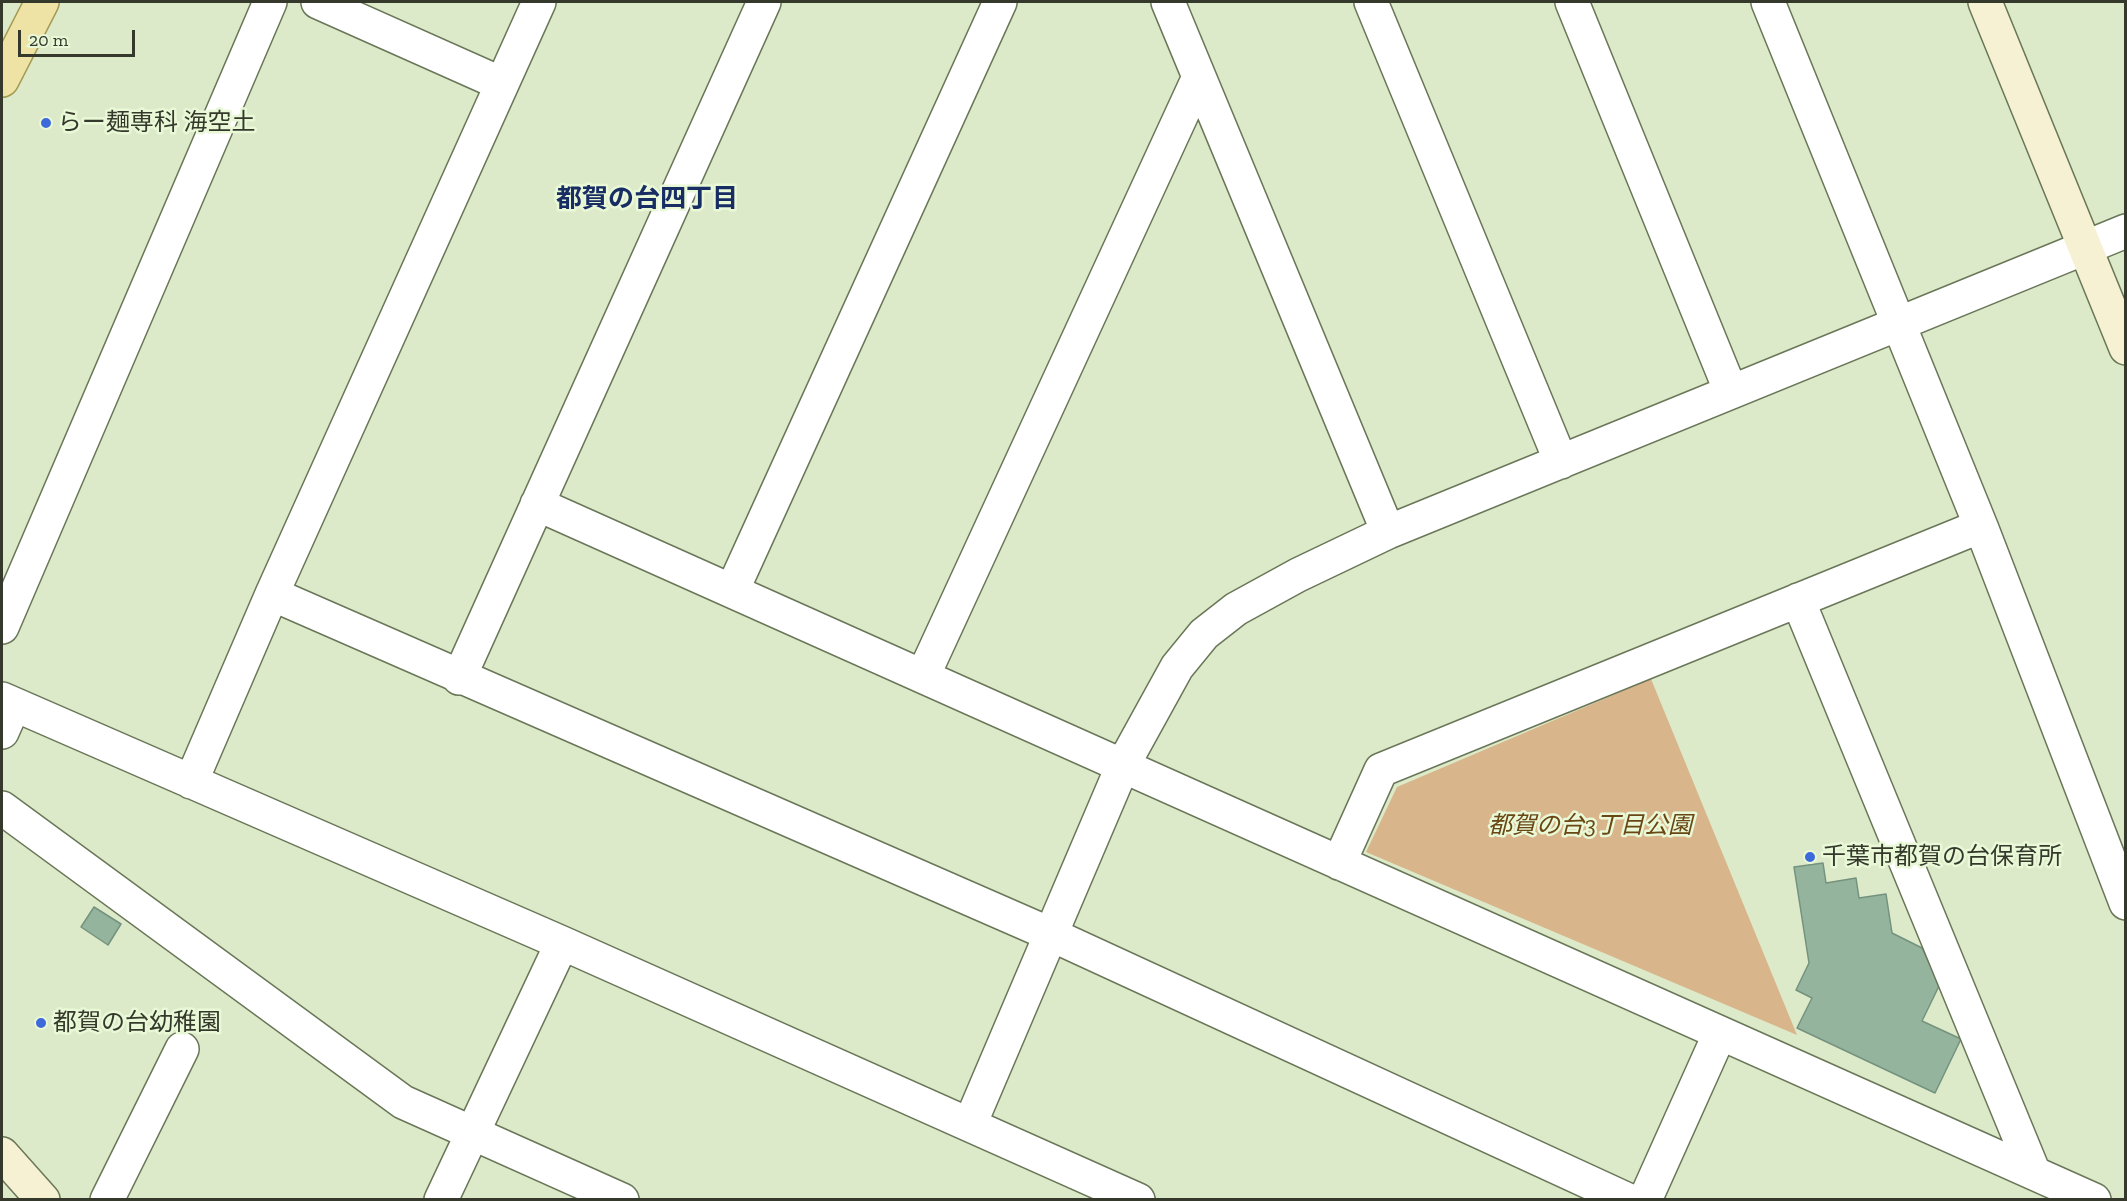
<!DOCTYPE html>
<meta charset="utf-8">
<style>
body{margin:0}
#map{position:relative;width:2127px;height:1201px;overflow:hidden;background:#dceac9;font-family:"Zilla Slab",serif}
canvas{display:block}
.frame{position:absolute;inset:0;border:3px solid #34392c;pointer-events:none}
.scale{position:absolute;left:18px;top:30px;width:117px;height:27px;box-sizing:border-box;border:3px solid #34392c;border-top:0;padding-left:8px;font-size:18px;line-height:21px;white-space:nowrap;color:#34392c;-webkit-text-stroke:4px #e9f8d6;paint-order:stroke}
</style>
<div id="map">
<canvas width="2127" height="1201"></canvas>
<div class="frame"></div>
<div class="scale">20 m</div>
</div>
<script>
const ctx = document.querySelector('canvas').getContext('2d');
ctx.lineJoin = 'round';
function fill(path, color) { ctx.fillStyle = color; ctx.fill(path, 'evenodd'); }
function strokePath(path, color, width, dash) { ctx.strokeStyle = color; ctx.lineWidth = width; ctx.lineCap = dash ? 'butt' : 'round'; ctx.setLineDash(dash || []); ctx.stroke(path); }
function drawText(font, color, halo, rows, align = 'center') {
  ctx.font = font + ' "Zilla Slab","Noto Sans JP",serif'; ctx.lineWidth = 5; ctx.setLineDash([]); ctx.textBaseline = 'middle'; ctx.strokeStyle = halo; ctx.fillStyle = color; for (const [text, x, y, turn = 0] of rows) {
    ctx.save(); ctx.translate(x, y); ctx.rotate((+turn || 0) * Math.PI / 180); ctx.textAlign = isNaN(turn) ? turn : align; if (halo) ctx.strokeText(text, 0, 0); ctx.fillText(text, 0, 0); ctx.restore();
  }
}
fill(new Path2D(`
 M1651,679L1797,1035L1366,852L1397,787Z`), '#d9b58b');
const building = new Path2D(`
 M1823,863L1826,883L1856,878L1859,898L1886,894L1892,933L1922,948L1940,984L1922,1021L1961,1039L1935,1093L1797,1028L1812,998L1796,990L1809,963L1794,867Z
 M94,907L121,924L108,945L81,927Z`);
fill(building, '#95b49e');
strokePath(building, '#74927d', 1.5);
const street = new Path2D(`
 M318,2L502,84
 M1168,2L1388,532
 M1371,2L1561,462
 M1572,2L1731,392
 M1768,2L1982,529L2126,903
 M537,504L2094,1200
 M732,591L1000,2
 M272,594L1050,934L1628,1200
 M1798,600L2034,1173
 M2,627L270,2
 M923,676L1199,77
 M459,678L764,2
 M2,699L562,943L1138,1200
 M2,732L14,705
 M191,782L272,594L539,2
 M2,808L403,1102L622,1200
 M1339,863L1381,770L1971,530L1982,529
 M970,1124L1123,765L1177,667L1204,634L1236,609L1298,575L1388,532L2126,231
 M107,1200L182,1049
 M441,1200L562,943
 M1645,1200L1720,1033`);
const secondary = new Path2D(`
 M1985,2L2126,348
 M2,1154L43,1200`);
const primary = new Path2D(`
 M2,80L42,2`);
strokePath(street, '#697658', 36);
strokePath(secondary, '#697658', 36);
strokePath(primary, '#a59a53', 36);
strokePath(street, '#fff', 33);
strokePath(secondary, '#f6f1d2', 33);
strokePath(primary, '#eee2a4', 33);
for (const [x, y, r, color] of [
 [46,123,6,"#3d6adb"],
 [1810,857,6,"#3d6adb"],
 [41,1023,6,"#3d6adb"]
]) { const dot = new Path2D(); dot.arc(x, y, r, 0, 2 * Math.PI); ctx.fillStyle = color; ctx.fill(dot); strokePath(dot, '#e9f8d6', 2); }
drawText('24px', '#34392c', '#e9f8d6', [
 ["らー麺専科 海空土",58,123],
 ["千葉市都賀の台保育所",1822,857],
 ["都賀の台幼稚園",53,1023]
], 'left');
drawText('italic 24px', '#694614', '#e9f8d6', [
 ["都賀の台3丁目公園",1590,826]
]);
drawText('bold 26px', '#172d63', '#e9f8d6', [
 ["都賀の台四丁目",647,200]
]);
</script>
